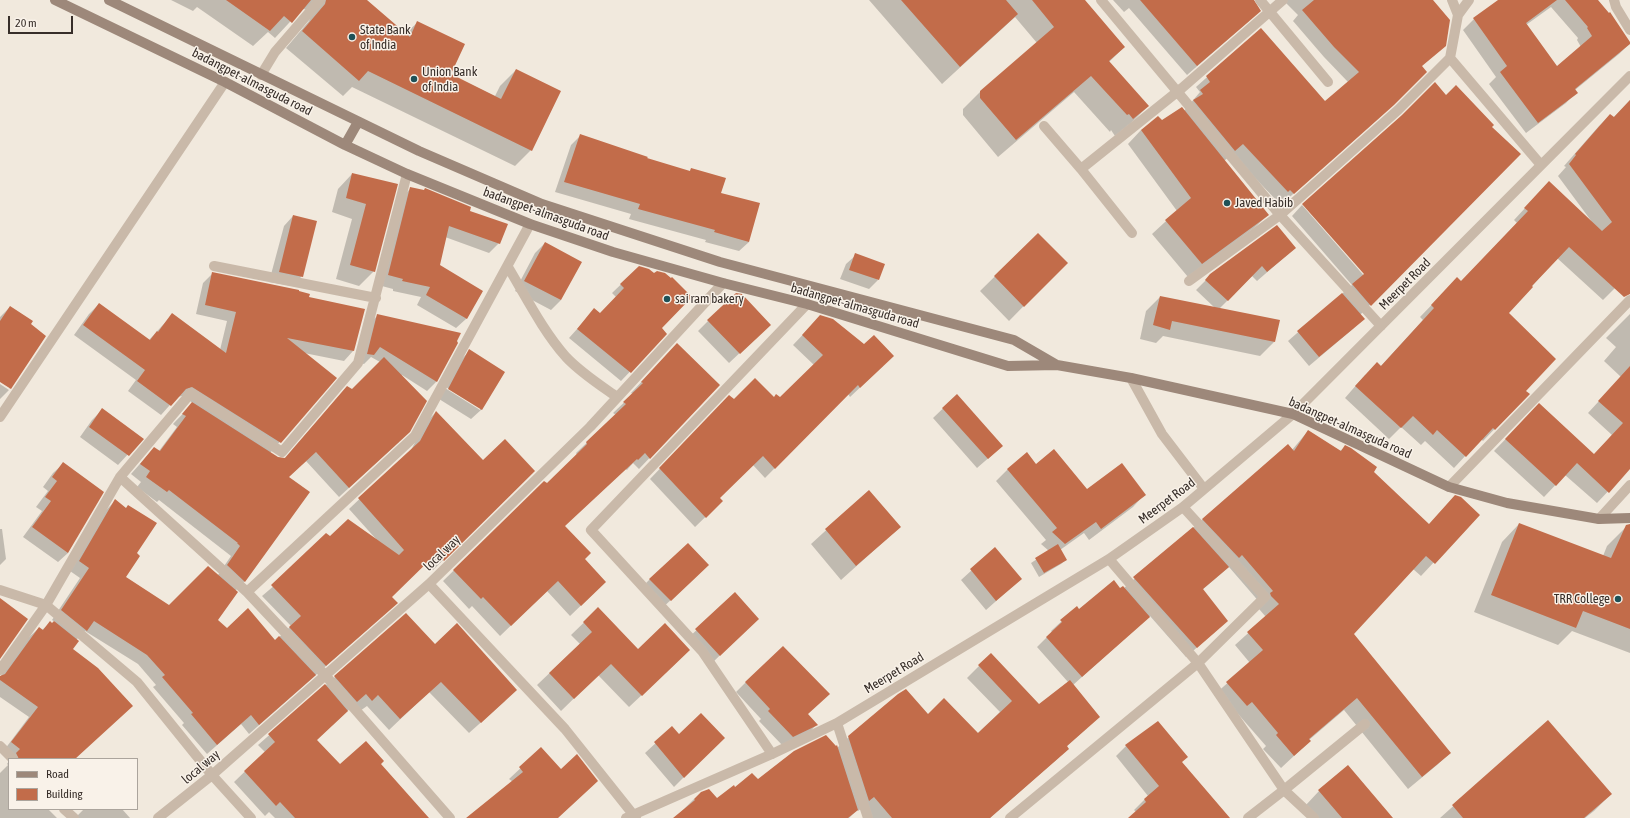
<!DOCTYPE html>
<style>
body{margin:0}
#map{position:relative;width:1630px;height:818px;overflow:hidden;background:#f1e9dd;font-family:"Asap Condensed",sans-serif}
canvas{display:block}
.legend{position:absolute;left:8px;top:758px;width:130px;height:52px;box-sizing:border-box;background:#f9f2e9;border:1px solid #aba49c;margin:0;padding:5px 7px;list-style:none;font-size:12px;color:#372e29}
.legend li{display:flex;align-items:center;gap:8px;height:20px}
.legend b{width:20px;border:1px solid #aba49c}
.scale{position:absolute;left:8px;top:16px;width:65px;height:18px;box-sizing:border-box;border:2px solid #372e29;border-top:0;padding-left:5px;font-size:12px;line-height:14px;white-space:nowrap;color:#372e29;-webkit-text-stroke:3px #f9f2e9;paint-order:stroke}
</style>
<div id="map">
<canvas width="1630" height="818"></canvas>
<ul class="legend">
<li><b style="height:5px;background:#9d887a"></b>Road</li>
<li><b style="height:11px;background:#c26c4a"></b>Building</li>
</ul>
<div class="scale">20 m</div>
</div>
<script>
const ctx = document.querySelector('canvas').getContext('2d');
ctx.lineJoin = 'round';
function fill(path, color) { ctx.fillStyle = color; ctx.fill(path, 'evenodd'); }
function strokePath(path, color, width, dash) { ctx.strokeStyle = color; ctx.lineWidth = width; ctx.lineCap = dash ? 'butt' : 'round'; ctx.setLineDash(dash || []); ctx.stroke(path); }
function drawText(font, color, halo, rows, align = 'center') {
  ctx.font = font + ' "Asap Condensed",sans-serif'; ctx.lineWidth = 3; ctx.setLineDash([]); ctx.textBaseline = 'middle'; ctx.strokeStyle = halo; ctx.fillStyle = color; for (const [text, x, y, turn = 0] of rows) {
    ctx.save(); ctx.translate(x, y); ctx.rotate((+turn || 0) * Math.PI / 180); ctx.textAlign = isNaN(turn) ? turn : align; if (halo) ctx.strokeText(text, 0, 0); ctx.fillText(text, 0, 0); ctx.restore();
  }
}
fill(new Path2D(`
 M171,0H366L405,34L418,22L449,74L495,96L500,86L516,70L531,150L515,166L352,87L343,96L286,48L309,21L311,15L308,11L304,9L301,10L275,38L268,32L253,46L197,7L193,11Z
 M869,0H1084L1124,47L1109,62L1148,106L1131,123L1115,136L1111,130L1110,132L1074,92L998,157L963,115V109L980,92L1037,43L1015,17L942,84Z
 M1113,0H1253L1249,21L1187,75L1129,8L1124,12Z
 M1283,0H1432L1382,115L1283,203L1279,199L1277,201L1232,154L1224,161L1268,215L1254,228L1188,277L1152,234L1177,211L1128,144L1141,130L1184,111L1200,92L1196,87L1261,29L1325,103L1348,82L1324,57L1293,21L1298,15Z
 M1500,0H1596L1630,43L1619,54L1575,90L1576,92L1566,103L1526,133L1489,84L1496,77L1463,30L1474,19ZM1551,7L1578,38L1577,40L1581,47L1557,67L1526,25Z
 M1446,96L1491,127L1519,154L1360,315L1354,328L1309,366L1288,341L1352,285L1292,216L1302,205L1366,278Z
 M1630,100V284L1624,279L1603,300L1557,258L1508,313L1525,391L1528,394L1483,441L1481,439L1454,468L1425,441L1421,445L1401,427L1389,439L1345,398L1365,375L1380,367L1423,320L1420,317L1446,290L1461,282L1517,223L1514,220L1538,194L1592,222L1558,176L1566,167L1564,166L1599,126L1610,115L1613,118Z
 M581,135L646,159L689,172L691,169L720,193L749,242L739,251L705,242L706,240L629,219L631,214L555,192L571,145Z
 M352,174L396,185L374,271L359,286L336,279L352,219L332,212L338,189Z
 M411,188L469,212L499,243L489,253L445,237L439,266L482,292L466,319L456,328L417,305L421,297L393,291V289L378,285L401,198Z
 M293,216L302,276L292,286L269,282L284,226Z
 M1038,234L1066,263L1009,321L980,291Z
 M545,243L561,300L551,310L515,291L535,253Z
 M1295,248L1257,281L1252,276L1219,309L1279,321L1274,342L1260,356L1163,336L1156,343L1140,339L1146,311L1160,297L1215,308L1196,290L1206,280Z
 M856,255L878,280L869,289L840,279L846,264Z
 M639,267L660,328L666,334L621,381L569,338L594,310L600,314L616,297L612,293Z
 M213,273L298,292L308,298L364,310L353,351L344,361L304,353L336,378L270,453L278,458L284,459L347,387L352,391L380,362L371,357L364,364L358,363L369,324L378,315L455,341L457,343L436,382L427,391L402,375L399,442L339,497L306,461L288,477L245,581L235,591L217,620L227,629L275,641L291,626L262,596L330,538L376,539L349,509L411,450L426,422L436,412L482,461L534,471L433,570L426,562L391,597L386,613L249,734L241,724L207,754L182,725L184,723L153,687L156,685L138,664L85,631L76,640L72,650L74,759H10L2,753L29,717L0,697V677L28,638L39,628L42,630L50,623L52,624L55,622L52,620L80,578L70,571L105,511L115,501L136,554L125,577L169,606L218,575L231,556L159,500L157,502L137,487L141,482L131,474L154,448L159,451L177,427L173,424L193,403L182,396L177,397L161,415L128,391L136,380L74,335L89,314L99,304L149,340L172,315L220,350L227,321L196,314L203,283Z
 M10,307L45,337L9,389V387L0,381V317Z
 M1630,314V468L1597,503L1565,475L1544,497L1494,451L1528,416L1594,455L1612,435L1588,413L1621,377L1604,361L1616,347L1606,338Z
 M708,321L760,334L729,363L698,331Z
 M811,326L883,366L850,397L848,394L765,478L753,465L718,498L722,501L695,527L650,479L720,406L734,401L780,399L814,365L793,345Z
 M677,344L719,385L639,469L633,463L627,470L625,469L564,526L584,559L594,593L570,616L547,591L500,636L472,606L469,609L443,581L544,482L547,484L577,455L576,453L616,415L613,413L633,394L631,393Z
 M469,351L504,372L481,410L471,419L439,399L445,388L480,410V408L446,387L460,361Z
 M0,384L9,390L0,399Z
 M957,395L992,455L977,468L933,418Z
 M102,410L142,439L118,465L80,437L92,420Z
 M1308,431L1340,451L1345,447L1428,525L1478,515L1421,576L1413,569L1353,634L1450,753L1437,765L1408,789L1344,710L1309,740L1310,741L1281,768L1263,749L1266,746L1238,714L1214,695L1250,663L1235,645L1266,617L1259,609L1261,604L1229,567L1202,590L1217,630L1186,657L1150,616L1073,685L1087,728L1066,747L1068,749L1056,760L990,818H871L862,808L858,811L857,810L849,818H675L694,799L717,800L735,788L757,781L837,748L849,737L928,715L977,734L1000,712L967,678L991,654L1039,705L1068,682L1037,647L1052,632L1051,631L1076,608L1079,611L1124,588L1203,519L1292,450Z
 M63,464L68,553L58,562L23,537L42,511L36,507L48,491L43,487L53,473Z
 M1036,465L1087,490L1144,495L1133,507L1089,540L1084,533L1060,550L1066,560L1061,564L1039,577L1031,563L1049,551L1041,544L1046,540L996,481L1008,469Z
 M869,491L900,527L841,580L811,544Z
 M1519,524L1603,556L1607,546L1625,528L1630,530V653L1572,631L1558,645L1474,612L1502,542Z
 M0,529H2L6,559L0,565Z
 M995,549L1021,579L986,610L961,580Z
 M698,575L660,610L640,589L650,579Z
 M735,594L748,628L710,665L686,640Z
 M598,609L638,650L677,662L629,707L598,675L561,711L537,685L580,644L571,635Z
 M435,645L505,701L469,733L429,692L389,730L367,706L360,711L354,705L316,740L340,766L380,764L427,818H275L269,812L265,816L234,782L265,752L258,745L335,677Z
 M746,682L807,714L816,725L807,735L783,746L759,721L761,719L736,692Z
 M1548,721L1611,794L1594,811L1585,818H1440Z
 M672,728L679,736L723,738L674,787L645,753Z
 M1126,746L1181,762L1228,818H1129L1136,812L1134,810L1148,796L1116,756Z
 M541,749L558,818H467L513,782L509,779Z
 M9,761V809H48L57,818H0V773L8,765L7,764Z
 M1319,791L1392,818H1315L1305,806Z
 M84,809H122L130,818H75Z`), '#0003');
fill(new Path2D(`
 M226,0H311L292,23L284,16L270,31Z
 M326,0H367L410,37L417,21L465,44L451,74L501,99L516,69L561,91L532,151L368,71L359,81L302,31L325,4Z
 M901,0H1006L1018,14L960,67Z
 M1032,0H1085L1125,47L1109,61L1149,106L1133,119L1129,114L1127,115L1091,76L1016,140L980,98V91L1054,27Z
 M1140,0H1254L1261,11L1197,66Z
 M1314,0H1433L1450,20L1446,46L1422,66L1427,72L1394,105L1294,194L1290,190L1288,192L1243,144L1235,151L1193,100L1203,94L1200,90L1210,82L1206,76L1261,28L1325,101L1359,72L1334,47L1302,10Z
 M1498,0H1557L1526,23L1557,66L1592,36L1587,28L1588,27L1565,0H1598L1609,13L1610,12L1630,42V44L1575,89L1578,93L1538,123L1500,72L1507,66L1473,18Z
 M1435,82L1446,95L1456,85L1494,125L1492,127L1521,154L1371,306L1352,284L1364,274L1302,204L1402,115Z
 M1630,100V294L1624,297L1569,247L1532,286L1533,287L1509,313L1556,359L1526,391L1530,394L1495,430L1493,428L1466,457L1437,430L1433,435L1413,416L1401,428L1355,386L1377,362L1381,366L1434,308L1431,305L1457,277L1461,281L1528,211L1524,208L1549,181L1602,231L1612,222L1569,164L1576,155L1575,154L1610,114L1614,117Z
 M1182,107L1269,215L1202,264L1165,220L1191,198L1141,130L1158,116L1162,120Z
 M580,134L648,157L647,158L690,171L691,168L726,178L721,193L760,203L749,242L714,232L715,230L638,209L640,204L564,182Z
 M352,173L398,184L375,272L350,265L366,204L346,198Z
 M410,187L424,190L425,188L471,207L470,211L508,224L500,244L449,226L440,265L483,291L467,319L426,295L430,287L402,281L403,279L388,275Z
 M293,215L317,221L303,277L279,272Z
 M1277,225L1296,248L1267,272L1262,266L1228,301L1205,280L1210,274Z
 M1038,233L1068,263L1024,307L994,276Z
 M545,242L582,262L561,300L524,281Z
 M855,253L885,264L879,280L849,270Z
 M639,266L649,269L654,273L657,271L665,273L671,278L672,277L692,297L662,328L667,334L631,373L577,329L594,308L600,313L624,288L620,284Z
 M212,272L299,290V291L310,294L309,297L365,309L354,351L287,338L337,378L281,443L192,387L186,389L171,406L137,381L145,370L83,325L99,303L150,340L157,331L158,332L172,313L226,353L236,312L205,305Z
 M736,293L742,294L771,325L740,354L707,320Z
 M1342,293L1365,319L1319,357L1297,331Z
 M1160,296L1280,320L1275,342L1172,321L1170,330L1153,325Z
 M10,306L33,321L31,324L46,336L11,389L0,382V321Z
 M377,314L461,333L457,341L458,343L437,382L380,347L374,355L367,354Z
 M820,315L833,319L864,344L874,335L894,356L860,388L858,385L775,469L763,456L720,498L723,501L706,518L659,468L729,395L734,399L755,378L774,397L776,394L780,397L823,355L802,335Z
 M677,343L720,385L650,459L645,453L638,460L637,459L565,526L591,553L585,559L606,582L581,606L558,581L511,626L483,597L481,599L453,570L544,481L547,483L587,444L586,442L626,404L623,402L643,383L641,382Z
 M469,349L505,372L482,410L448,389Z
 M384,357L427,401L410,432L349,488L316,452L289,477L310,492L245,582L227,565L240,546L237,543H238L169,490L167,492L146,477L150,471L140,464L154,447L160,451L186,416L182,414L192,402L278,457L285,458L347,386L352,389Z
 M1630,366V469L1609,493L1577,463L1556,486L1505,439L1539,403L1594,454L1623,423L1598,401Z
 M957,394L1003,446L988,459L942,408Z
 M102,408L144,439L129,456L89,427Z
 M436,411L483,460L505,439L535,471L444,561L437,553L392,597L398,603L326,666L289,627L301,616L271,585L326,533L330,536L348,519L399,555L404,550L358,498L420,441Z
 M1308,430L1341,451L1345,445L1351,448L1377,467L1374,472L1429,524L1455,495L1461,497L1480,515L1435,564L1426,556L1354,634L1451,753L1422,777L1357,698L1309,739L1311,741L1294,756L1276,735L1278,733L1252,702L1247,706L1226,682L1263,650L1247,632L1279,604L1271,596L1270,593L1273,591L1242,555L1239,558L1202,519L1288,444L1294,451Z
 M1054,449L1087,489L1122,463L1146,495L1101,529L1096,522L1065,544L1052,532L1057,528L1007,469L1027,452L1036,464Z
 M63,462L104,492L68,553L32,527L51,501L45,497L57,481L52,477Z
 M869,490L901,527L856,566L825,529Z
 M115,499L126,508L128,505L157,523L137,553L140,556L126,577L169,605L208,566L238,592L218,620L227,628L248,608L275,640L279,636L316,675L259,725L251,715L217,745L191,714L193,713L162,677L165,675L147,655L94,621L87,631L61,610L89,568L79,561Z
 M1519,523L1611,558L1626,525L1630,524V629L1583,611L1576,628L1491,595Z
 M1193,527L1229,567L1203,589L1228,621L1197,648L1133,577Z
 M688,543L709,565L671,601L649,579Z
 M1058,544L1067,560L1044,573L1035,558Z
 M995,547L1022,579L996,601L970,569Z
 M1114,580L1120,588L1123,586L1150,617L1082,677L1046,637L1062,622L1060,620L1077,606L1079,609Z
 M735,592L759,619L720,656L695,629Z
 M0,598L28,619L0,659Z
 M598,607L638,649L665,623L690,650L642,696L611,664L574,699L549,673L592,632L583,622Z
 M406,613L435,644L457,623L517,690L481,723L441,682L400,719L378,695L372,701L366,694L357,702L334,676Z
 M50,621L52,623L54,621L79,641L73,649L98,668L133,706L75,759H19L16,753L20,749L11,742L38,707L0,680V676L5,674L39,627L43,630Z
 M783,646L830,694L808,714L818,725L793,737L768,711L770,709L745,682Z
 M991,653L1039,704L1070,680L1100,717L1067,746L1069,749L990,818H892L874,797L869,801L848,736L898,694L906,689L928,714L944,698L978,733L1012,701L978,665Z
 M325,684L348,711L317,740L340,764L366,741L384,761L381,764L429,818H295L280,802L276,806L244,771L275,742L268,734Z
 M701,713L725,738L684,778L654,742L672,726L679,734Z
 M1548,720L1612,794L1584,818H1463L1452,805Z
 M1158,721L1188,757L1182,762L1230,818H1128L1146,802L1144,799L1159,786L1125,745Z
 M826,735L836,746L837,745L858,810L848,818H673L695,800L694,799L701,792L709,789L717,798L734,785L735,787L752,773L758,779L794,751Z
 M541,747L561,769L577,754L598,781L558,818H466L523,772L519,767Z
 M1348,765L1393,818H1342L1318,790Z`), '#c26c4a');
strokePath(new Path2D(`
 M1101,0L1280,215L1398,110L1450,58
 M1260,0L1328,82
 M1452,0L1458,15L1450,58L1541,165
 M1614,0L1616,7L1630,30
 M1458,15L1469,0
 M261,75L275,52L320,0
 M1044,126L1081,169L1182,88L1283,0
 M1081,169L1132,233
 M214,266L376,298
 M508,267C526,297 543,331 566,357C581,373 600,385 617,397
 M1189,281L1280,215L1381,326
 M1131,378L1162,434L1204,489
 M0,417L225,82
 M120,477L247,592L325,675L450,818
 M1449,487L1630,300
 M1599,519L1630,485
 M1109,559L1198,663L1284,790L1248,818
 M429,584L565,729L636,818
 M0,590L46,605L137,682L212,775L251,818
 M247,592L415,436L530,224
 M0,670L46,605L120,477L191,393L282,452L358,363L407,174
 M837,723L868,818
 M0,746L13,759
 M772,754L702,651L591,530L807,304
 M64,809L74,818
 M158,818L212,775L429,584L590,427L723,283
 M626,818L772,754L837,723L1109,559L1183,507L1293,414L1630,76
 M1010,818L1198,663L1265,597L1183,507
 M1314,818L1284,790L1365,724`), '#c9b9a9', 10);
strokePath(new Path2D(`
 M55,0L225,82L345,145L407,174L530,224L613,252L723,283L807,304L1008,366L1057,365L1131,378L1293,414L1449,487L1507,503L1599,519L1630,518
 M109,0L419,151L542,204L720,262L1014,340L1057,365
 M345,145L358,122`), '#9d887a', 10);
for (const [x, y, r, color] of [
 [352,37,4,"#1f5157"],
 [414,79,4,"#1f5157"],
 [1227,203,4,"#1f5157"],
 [667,299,4,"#1f5157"],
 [1618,599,4,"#1f5157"]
]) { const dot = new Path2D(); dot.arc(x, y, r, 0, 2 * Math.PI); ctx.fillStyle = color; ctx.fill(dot); strokePath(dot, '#f9f2e9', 1.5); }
drawText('13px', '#372e29', '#f9f2e9', [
 ["State Bank",360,30],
 ["of India",360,45],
 ["Union Bank",422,72],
 ["of India",422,87],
 ["Javed Habib",1235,203],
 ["sai ram bakery",675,299],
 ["TRR College",1610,599,"right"]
], 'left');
drawText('13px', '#372e29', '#f9f2e9', [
 ["badangpet-almasguda road",252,82,27],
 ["badangpet-almasguda road",546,214,20],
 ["Meerpet Road",1405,284,-45],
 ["badangpet-almasguda road",855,306,16],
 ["badangpet-almasguda road",1350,428,24],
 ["Meerpet Road",1167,501,-37],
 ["local way",442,553,-44],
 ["Meerpet Road",894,673,-31],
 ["local way",201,767,-40]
]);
</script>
